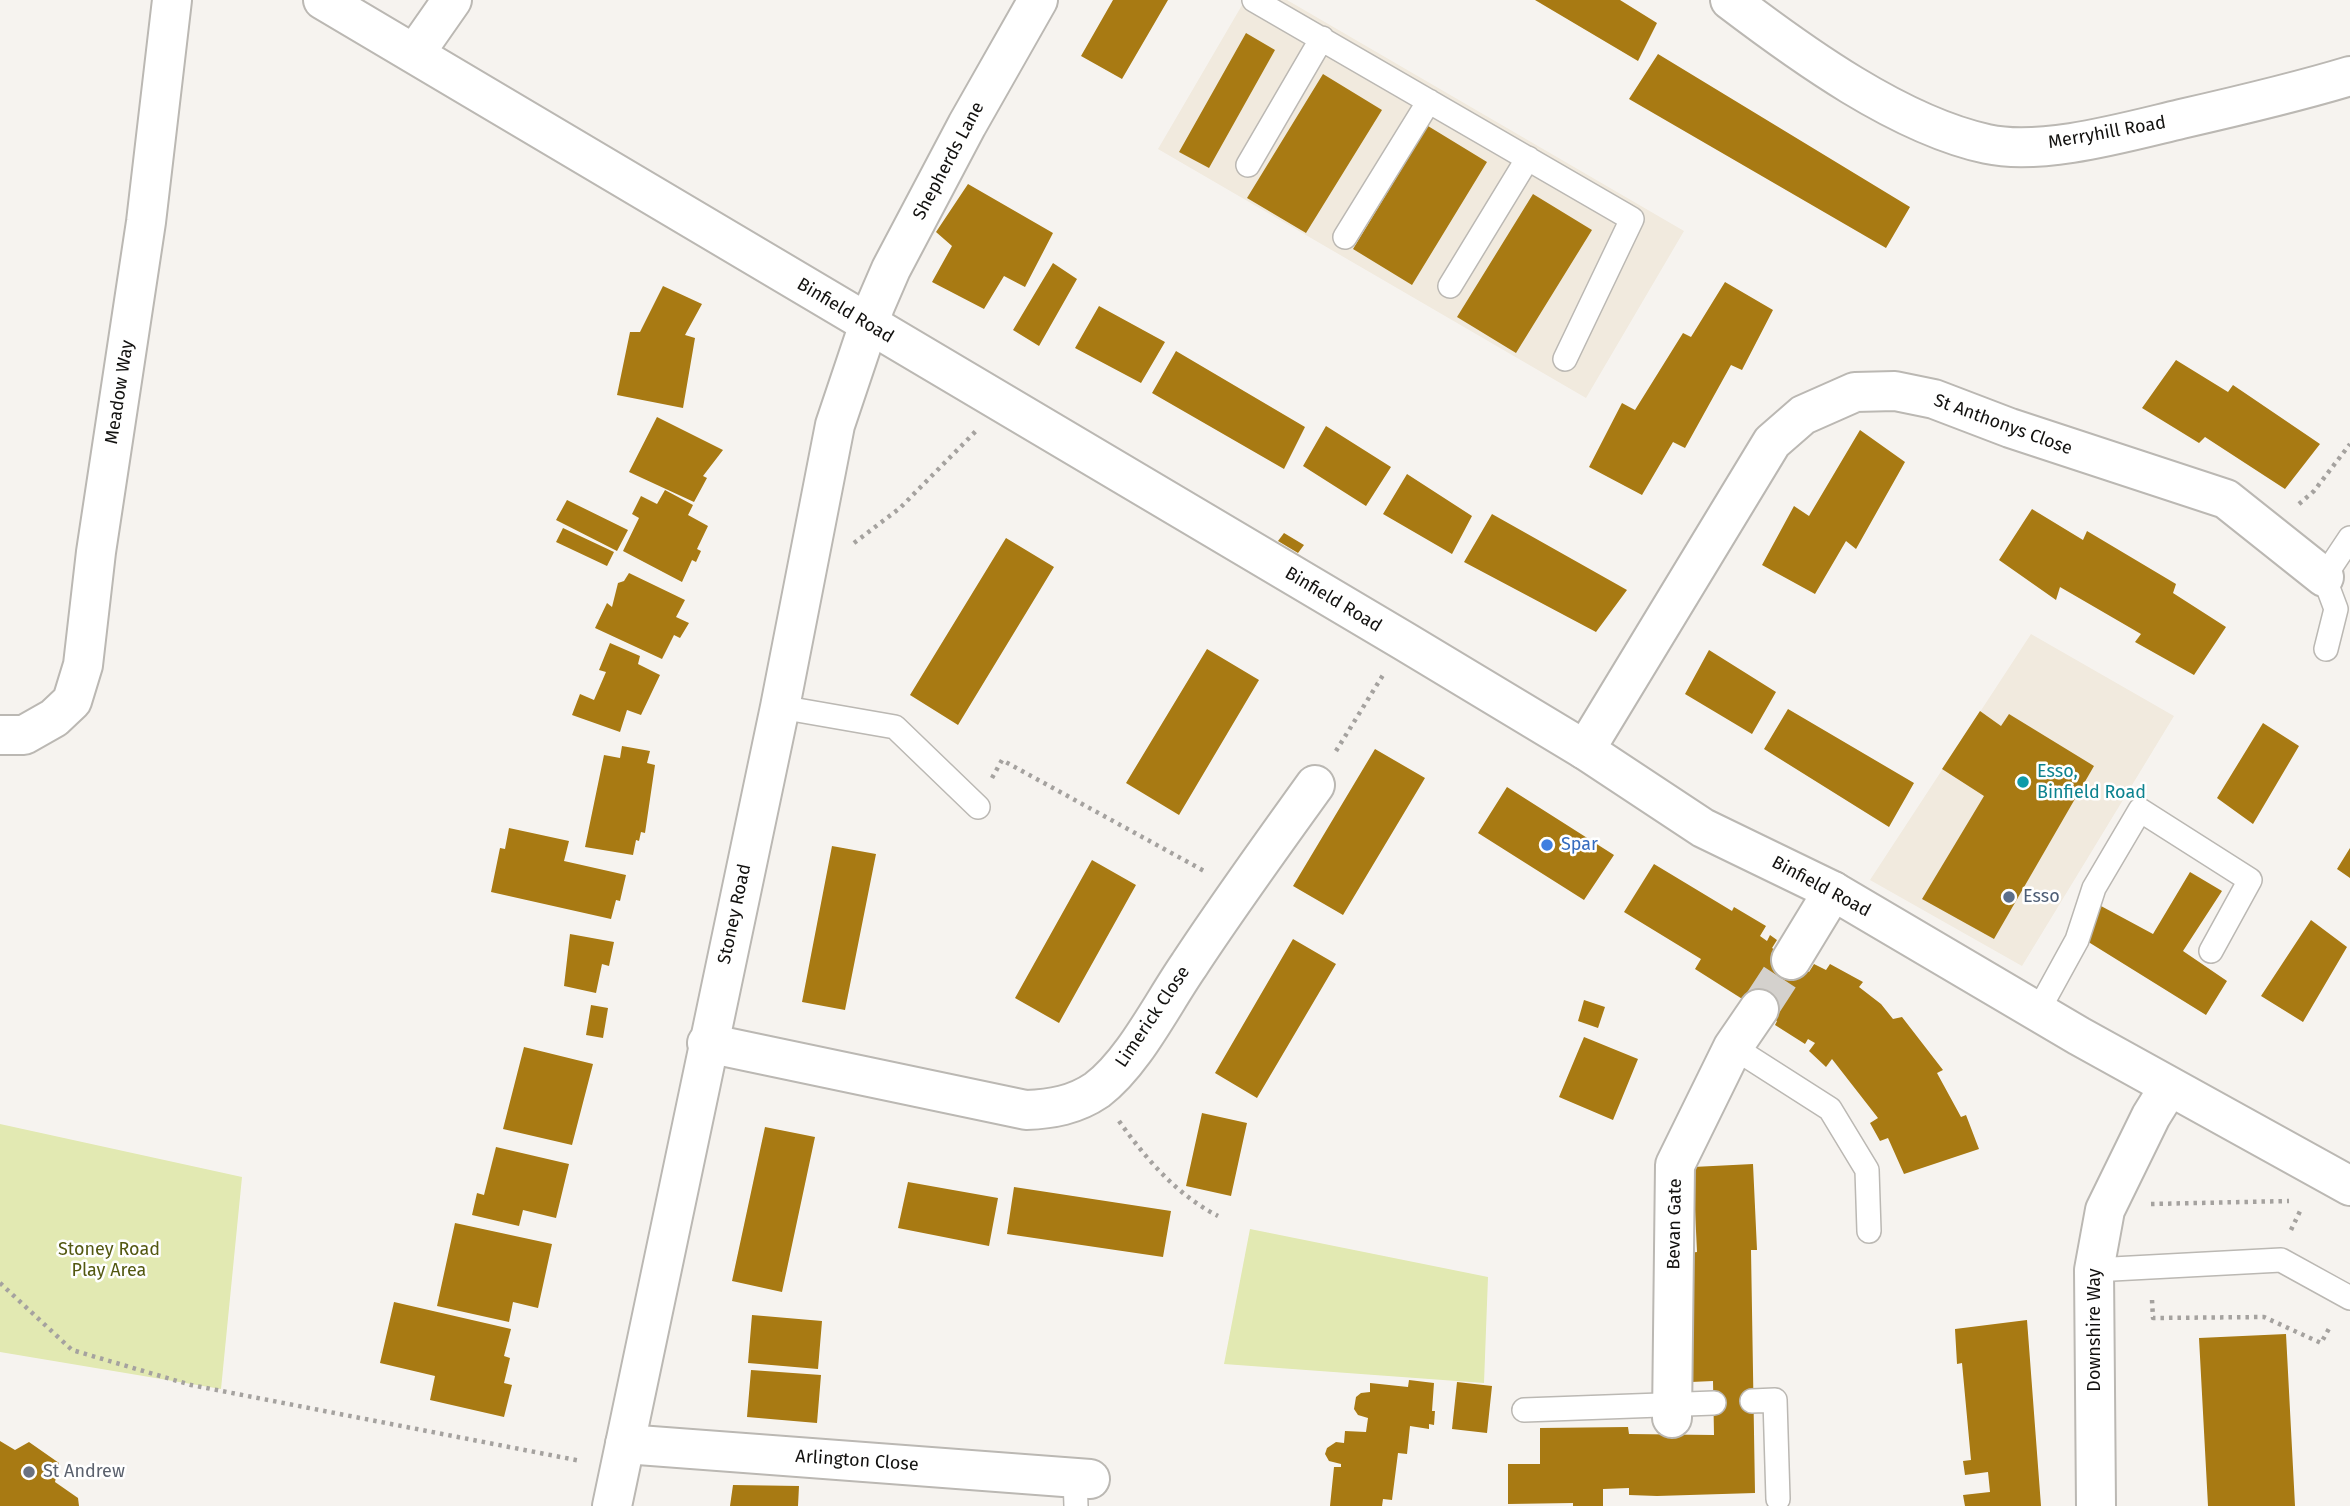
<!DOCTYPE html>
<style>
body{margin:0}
canvas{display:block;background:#f6f3ef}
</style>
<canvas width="2350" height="1506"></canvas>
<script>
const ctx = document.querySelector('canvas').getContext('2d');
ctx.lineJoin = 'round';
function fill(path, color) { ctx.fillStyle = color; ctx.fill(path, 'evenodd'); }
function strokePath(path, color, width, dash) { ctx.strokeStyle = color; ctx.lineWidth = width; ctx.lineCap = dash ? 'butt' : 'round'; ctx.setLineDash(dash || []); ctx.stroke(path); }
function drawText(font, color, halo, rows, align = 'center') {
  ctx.font = font + ' "Fira Sans",sans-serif'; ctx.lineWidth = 5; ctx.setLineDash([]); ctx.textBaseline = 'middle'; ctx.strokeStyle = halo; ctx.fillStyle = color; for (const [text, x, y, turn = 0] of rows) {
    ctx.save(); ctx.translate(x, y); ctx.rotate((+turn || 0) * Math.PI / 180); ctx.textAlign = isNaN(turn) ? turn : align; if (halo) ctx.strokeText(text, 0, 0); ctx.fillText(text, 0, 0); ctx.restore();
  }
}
fill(new Path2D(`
 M1245,0H1287L1684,231L1586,398L1158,149Z
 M2031,634L2174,716L2022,966L1870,880Z`), '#f1eade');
fill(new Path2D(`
 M0,1124L242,1177L221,1389L0,1352Z
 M1250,1229L1488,1277L1484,1383L1224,1364Z`), '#e2e9b2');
fill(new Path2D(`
 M1113,0H1168L1122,79L1081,56Z
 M1535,0H1620L1657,23L1638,61Z
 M1246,33L1275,50L1209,168L1179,152Z
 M1658,54L1910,207L1886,248L1629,99Z
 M1323,74L1382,110L1306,233L1247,198Z
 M1428,126L1487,162L1412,285L1353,249Z
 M968,184L1053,233L1025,287L1004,276L984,309L932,282L952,246L936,232Z
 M1533,194L1592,230L1516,353L1457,317Z
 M1053,263L1077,279L1039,346L1013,330Z
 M1725,282L1773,310L1742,370L1731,365L1685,448L1673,442L1642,495L1589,467L1622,403L1635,410L1683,333L1691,337Z
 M663,286L702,304L685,335L695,338L683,408L617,395L630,332H640Z
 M1099,306L1165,342L1141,383L1075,348Z
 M1176,351L1305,427L1284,469L1152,393Z
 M2176,360L2228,392L2233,385L2320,444L2285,489L2205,437L2199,443L2142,408Z
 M657,417L723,450L703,476L707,478L694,502L629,472Z
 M1326,426L1391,467L1366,506L1303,466Z
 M1860,430L1905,462L1856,549L1846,541L1815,594L1762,565L1794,506L1809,516Z
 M1407,474L1472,516L1452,554L1383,514Z
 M665,490L693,505L688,515L708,526L697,549L701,551L696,562L692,560L682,582L623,551L639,518L632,514L641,496L657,504Z
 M567,500L628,530L617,551L556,520Z
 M2032,509L2083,540L2087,531L2176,584L2173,593L2226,627L2194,675L2135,642L2141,634L2060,587L2056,600L1999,560Z
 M1492,514L1627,590L1596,632L1464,562Z
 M563,528L614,552L607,566L556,542Z
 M1284,533L1304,545L1298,553L1278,541Z
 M1006,538L1054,567L958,725L910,695Z
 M629,573L685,600L676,617L689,623L680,638L674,635L662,659L595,628L607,603L612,607L618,583L624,581Z
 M610,643L640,656L638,664L660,675L641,715L627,710L620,732L572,715L580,694L594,700L606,672L599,670Z
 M1207,649L1259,680L1179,815L1126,783Z
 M1709,650L1776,692L1752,734L1685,694Z
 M1788,709L1914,783L1889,827L1764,749Z
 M1980,711L2001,726L2009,714L2094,766L1994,939L1922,899L1984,796L1942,769Z
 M2263,723L2299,746L2253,824L2217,798Z
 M622,746L650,751L647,763L655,765L645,833L641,832L639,841L636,840L633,855L585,847L604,755L620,758Z
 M1375,749L1425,778L1343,915L1293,886Z
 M1507,787L1614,855L1584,900L1478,833Z
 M509,828L569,841L564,861L626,875L620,901L616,900L611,919L491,892L500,848L505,849Z
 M832,846L876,854L845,1010L802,1002Z
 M2350,848V878L2337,869Z
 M1092,860L1136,885L1059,1023L1015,998Z
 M1654,864L1732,911L1734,907L1766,926L1760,936L1767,941L1770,935L1777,940L1772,948L1809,972L1814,964L1826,970L1830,964L1863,982L1859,987L1881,1004L1893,1019L1902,1017L1943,1070L1937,1073L1961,1117L1966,1115L1979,1149L1904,1174L1888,1138L1880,1141L1870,1123L1878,1118L1832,1059L1826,1067L1809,1051L1815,1043L1808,1039L1805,1044L1775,1025L1777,1021L1695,969L1701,959L1624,912Z
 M2190,872L2222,891L2183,951L2227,981L2206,1015L2082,938L2101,906L2153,934Z
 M2311,920L2347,947L2303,1022L2261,996Z
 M570,934L614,942L609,966L602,964L596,993L564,986Z
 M1293,939L1336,964L1257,1098L1215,1073Z
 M1584,1000L1605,1007L1598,1028L1578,1021Z
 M591,1005L608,1008L603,1038L586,1035Z
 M1584,1037L1638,1059L1613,1120L1559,1097Z
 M524,1047L593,1064L572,1145L503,1129Z
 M1202,1113L1247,1123L1231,1196L1186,1186Z
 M765,1127L815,1137L782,1292L732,1281Z
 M496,1147L569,1164L556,1218L523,1210L519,1226L472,1215L477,1193L484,1195Z
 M1753,1164L1757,1250H1751L1755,1493L1657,1496L1629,1495V1488L1603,1489V1506H1573V1503L1508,1504V1464H1540V1428L1628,1427L1629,1434L1714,1435L1713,1381L1691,1382L1689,1253L1697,1252L1693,1167Z
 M908,1182L998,1198L989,1246L898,1228Z
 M1014,1187L1171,1211L1163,1257L1007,1234Z
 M455,1223L552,1244L538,1308L513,1302L509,1322L437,1306Z
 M394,1302L511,1329L504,1356L510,1358L504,1383L512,1385L504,1417L430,1400L435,1376L380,1363Z
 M752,1315L822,1321L818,1369L748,1363Z
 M2027,1320L2041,1506H1965L1963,1495L1990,1492L1988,1472L1965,1475L1963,1461L1971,1460L1962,1363L1957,1364L1955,1329Z
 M2286,1334L2295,1506H2208L2199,1338Z
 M751,1370L821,1375L817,1423L747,1417Z
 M1409,1380L1434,1383L1432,1411H1435L1434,1425L1429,1424V1429L1410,1426L1407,1454L1398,1453L1392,1500L1383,1499L1382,1506H1330L1334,1467H1341V1464L1329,1461L1325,1454L1327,1448L1336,1442L1344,1443L1345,1431L1366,1432L1368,1418L1358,1415L1354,1409L1356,1397L1361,1393L1370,1392V1383L1408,1387Z
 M1457,1382L1492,1386L1487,1433L1452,1429Z
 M0,1441L15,1450L29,1442L59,1463L55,1482L78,1498L79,1506H0Z
 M733,1485L799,1486L798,1506H730Z`), '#a87a13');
strokePath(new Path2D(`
 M1759,1009L1791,960`), '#d4d1cd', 38, [38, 19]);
const service = new Path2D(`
 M1254,0L1632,219L1565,359
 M1248,165L1322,38
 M1345,237L1429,101
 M1450,286L1528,158
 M2326,649L2336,609L2324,577L2350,538
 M780,707L895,727L978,807
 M2038,1011L2077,940L2094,888L2140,810L2250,880L2211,951
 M1733,1047L1830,1109L1867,1170L1869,1231
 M2094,1270L2281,1260L2350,1298
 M1752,1401L1775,1400L1778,1499
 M1524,1410L1714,1403
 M1075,1477L1076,1506`);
const minor = new Path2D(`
 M1730,0C1801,54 1899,125 1987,144C2042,156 2126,132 2181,119C2238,106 2294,93 2350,76
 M415,53L452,0
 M0,735H24L54,718L72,701L83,665L96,552L146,222L172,0
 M1585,750L1772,442L1803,415L1855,392L1895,391L1934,399L2010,428L2226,499L2324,577
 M1791,960L1833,891
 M707,1043L1026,1110C1052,1109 1075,1105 1097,1090C1134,1062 1162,1004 1189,965C1229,904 1272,845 1315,785
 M1672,1418L1675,1165L1733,1047L1759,1009
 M625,1444L1090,1479`);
const tertiary = new Path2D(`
 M612,1506L780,707L835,425L875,306L891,269L967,125L1038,0
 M2096,1506L2094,1270L2105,1210L2151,1116L2169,1087`);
const secondary = new Path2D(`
 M323,0L1404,641L1585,750L1703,828L1833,891L2079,1036L2350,1186`);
strokePath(service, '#bbb8b3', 26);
strokePath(minor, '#bbb8b3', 42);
strokePath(tertiary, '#bbb8b3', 42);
strokePath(secondary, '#bbb8b3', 42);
strokePath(new Path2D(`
 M2299,504L2314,491L2350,444
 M854,543L900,508L976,431
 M1336,751L1383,675
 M992,778L1002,760L1206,872
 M1119,1121C1146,1159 1177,1195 1218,1216
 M2151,1204L2289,1201
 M2291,1230L2302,1207
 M0,1283L72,1350L191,1385L581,1461
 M2152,1300L2153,1318L2264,1317L2321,1343L2331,1325`), '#a5a29f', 4.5, [3.5, 5]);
strokePath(service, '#fff', 23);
strokePath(minor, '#fff', 38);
strokePath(tertiary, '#fff', 38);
strokePath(secondary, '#fff', 38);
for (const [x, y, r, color] of [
 [2023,782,7,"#0f9aa8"],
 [1547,845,7,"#3f7fe0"],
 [2009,897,7,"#5c6f8a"],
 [29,1472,7,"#6b7280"]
]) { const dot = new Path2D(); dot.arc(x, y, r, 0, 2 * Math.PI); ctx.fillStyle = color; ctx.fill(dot); strokePath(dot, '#fff', 2.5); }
drawText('18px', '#12110f', '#fff', [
 ["Merryhill Road",2107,133,-10],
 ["Shepherds Lane",949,161,-62],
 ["Binfield Road",845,311,31],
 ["Meadow Way",120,392,-81],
 ["St Anthonys Close",2003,425,20],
 ["Binfield Road",1333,600,31],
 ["Binfield Road",1821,887,28],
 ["Stoney Road",735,914,-78],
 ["Limerick Close",1153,1017,-56],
 ["Bevan Gate",1675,1224,-89],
 ["Downshire Way",2095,1330,-90],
 ["Arlington Close",857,1461,4]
]);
drawText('18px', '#0d838f', '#fff', [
 ["Esso,",2037,772],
 ["Binfield Road",2037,793]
], 'left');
drawText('18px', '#366cbe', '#fff', [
 ["Spar",1561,845]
], 'left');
drawText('18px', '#4e5e75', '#fff', [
 ["Esso",2023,897]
], 'left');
drawText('18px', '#535811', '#fff', [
 ["Stoney Road",109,1250],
 ["Play Area",109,1271]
]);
drawText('18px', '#5b616d', '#fff', [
 ["St Andrew",43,1472]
], 'left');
</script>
